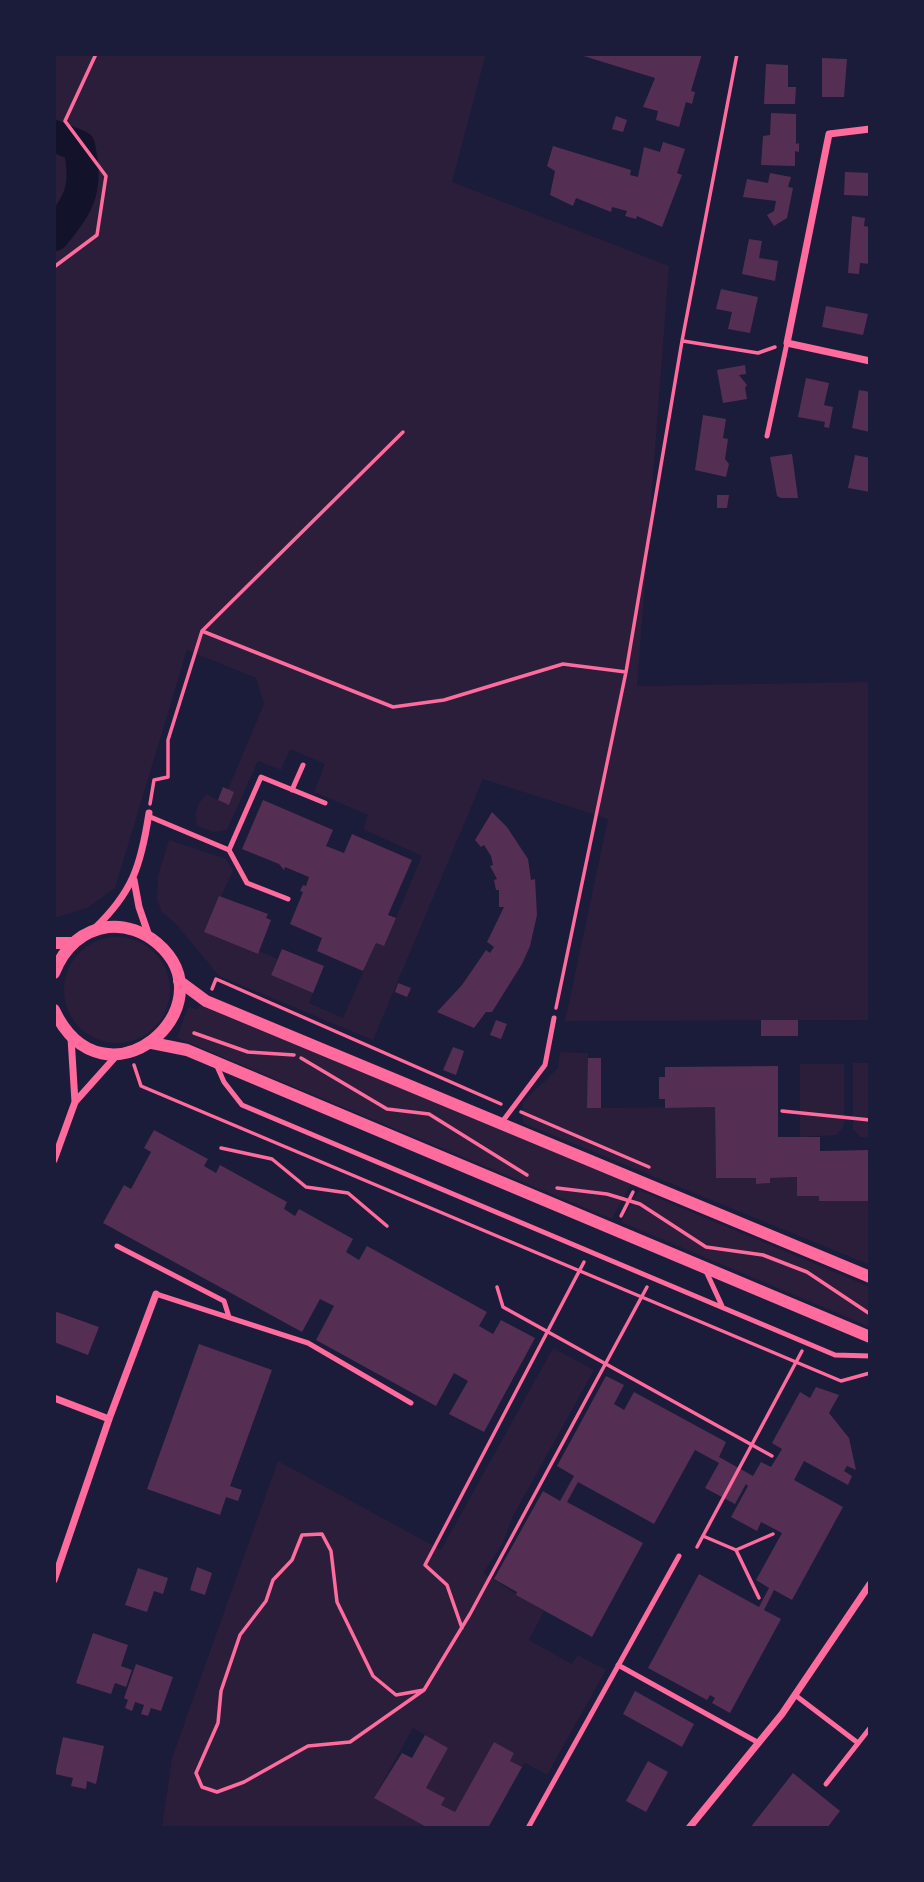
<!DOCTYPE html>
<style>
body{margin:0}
#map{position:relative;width:924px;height:1882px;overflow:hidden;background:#1b1b3a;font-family:"Fira Sans Condensed",sans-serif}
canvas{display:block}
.frame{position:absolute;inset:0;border:56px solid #1b1b3a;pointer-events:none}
</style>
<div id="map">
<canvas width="924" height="1882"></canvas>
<div class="frame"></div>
</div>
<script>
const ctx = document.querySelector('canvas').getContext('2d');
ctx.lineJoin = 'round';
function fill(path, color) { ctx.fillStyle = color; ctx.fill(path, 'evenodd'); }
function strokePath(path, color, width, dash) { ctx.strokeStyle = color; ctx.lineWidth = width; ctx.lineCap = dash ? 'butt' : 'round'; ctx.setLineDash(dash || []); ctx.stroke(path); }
fill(new Path2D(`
 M54,54H486L452,182L669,266L637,686L870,682V1020L565,1021L608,819L483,779L373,1040L219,976L176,924L162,912L157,900L158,876L169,840L226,859L233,871L204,932L257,954L259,951L277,959L271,975L313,993L309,1003L343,1018L376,943L384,946L422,856L363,829L368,815L314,792L325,764L290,749L281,770L258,761L227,830L213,832L197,826C194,812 197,804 206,794L218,800L223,787L228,789L264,704L256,678L187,650L115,888L87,908L54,918Z
 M64 990a53 53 0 1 1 106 0a53 53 0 1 1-106 0Z
 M200,1005L631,1184L612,1219L177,1038L188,1007L198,1009Z
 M560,1052L588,1053V1108L715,1107L716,1178H756L757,1184L770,1183V1178L797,1177V1196H819L820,1201H870V1265L523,1123V1102L558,1068Z
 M853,1063H870V1138L860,1137L853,1129Z
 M800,1064H844V1126L837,1135L800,1137Z
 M639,1190L870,1287V1327L621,1222Z
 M553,1348L594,1370L512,1518L503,1543L483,1573L544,1611L529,1640L572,1664L578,1655L606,1670L547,1775L525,1763L522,1767L510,1761L514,1753L494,1742L455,1812L441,1805L444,1798L426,1788L448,1748L413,1728L374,1798L428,1828H162L172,1758L278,1461L441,1550Z`), '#2a1e3b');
strokePath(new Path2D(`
 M54,136L79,146C88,187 81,202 54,235`), '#12122b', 32);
fill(new Path2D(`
 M577,54H702L691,91L695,92L692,104L686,102L679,127L656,120L658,111L643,107L655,78Z
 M822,58L847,59L844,97H822Z
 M766,64L788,65V87H796L795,104H764Z
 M771,113L796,114V144L799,143V152L795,151V166L761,165L763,136L770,135Z
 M616,116L627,120L623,132L612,129Z
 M663,142L685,149L677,173L682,175L662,227L637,216L636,219L625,216L627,211L612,207L611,212L576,198L573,206L550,195L555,171L547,166L553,146L631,170L630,175L638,177L644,147L660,152Z
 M845,172L870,173V196L844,195Z
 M770,173L791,177L788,187L793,188L787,218L774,226L767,215L774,211L776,201L743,197L747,179L768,183Z
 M852,216L865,218L864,226L870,227V264L860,263L859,274L848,273Z
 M749,239L762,241L759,258L778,261L775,281L742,274Z
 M721,289L758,297L750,333L728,329L732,312L716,309Z
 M826,306L868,314L863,335L822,327Z
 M745,365L746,374L739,375L747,385L745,388L747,399L723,403L717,370Z
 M806,378L829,383L824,405L833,407L829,428L824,427L825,422L798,417Z
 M859,390L870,392V432L852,428Z
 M703,415L726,419L723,438L728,439L725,459L729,464L726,477L695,470Z
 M792,454L798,498H781L777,496L770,457Z
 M855,455L870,458V492L848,488Z
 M717,495H729L727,508H717Z
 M223,787L234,792L229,805L218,800Z
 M263,800L333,830L326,846L344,853L352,834L412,860L388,915L396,918L384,946L376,943L363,971L317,951L322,938L290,924L303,892L300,891L303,885L306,886L309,877L285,867L284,870L279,864L242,849Z
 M492,812L507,827L528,859L531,880L535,879L537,915L530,946L522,964L492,1012H486L474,1028L437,1012L462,985L486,950L490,953L494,947L487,942L504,907H499V890H496L494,880L497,879L490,866L493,865L491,856L484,845L481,847L475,840Z
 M219,896L268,914L266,918L271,920L258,954L204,932Z
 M282,949L324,966L313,993L271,975Z
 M398,983L411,988L407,997L395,992Z
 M496,1020L507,1024L501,1039L490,1035Z
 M761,1020H798V1036H761Z
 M453,1047L464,1051L456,1075L443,1070Z
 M588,1058H601V1108H587Z
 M778,1066V1137H820V1151L870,1150V1201H819V1196H797V1177L770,1178V1183L756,1184V1178H716L715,1107L665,1108V1099H659V1077H665V1067Z
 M154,1130L208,1159L204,1166L216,1173L220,1165L287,1202L284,1209L295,1216L299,1209L353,1239L346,1252L359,1260L367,1246L487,1312L479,1326L493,1334L501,1320L535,1338L484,1432L449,1414L468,1381L454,1373L436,1406L316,1340L334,1306L320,1299L302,1332L103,1223L124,1185L131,1189L151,1152L144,1148Z
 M54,1311L99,1327L88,1355L54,1342Z
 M199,1344L272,1370L230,1486L242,1490L238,1501L226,1497L220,1515L147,1489Z
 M606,1376L624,1385L614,1404L624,1410L634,1392L726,1442L719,1457L753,1476L761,1462L771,1467L782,1449L772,1443L800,1392L810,1398L816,1387L839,1395L829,1413L849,1438L856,1470L847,1466L844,1471L852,1476L848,1485L804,1461L794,1480L843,1507L792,1600L774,1590L764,1610L781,1619L730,1713L712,1703L715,1698L710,1695L707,1700L648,1668L699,1574L759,1607L769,1588L756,1580L782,1533L761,1522L757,1531L731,1517L748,1486L746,1484L735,1504L705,1488L719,1463L695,1450L654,1524L578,1482L567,1502L643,1543L592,1637L516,1595L517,1592L494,1579L543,1491L560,1501L574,1476L557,1466Z
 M197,1567L212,1573L205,1595L190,1590Z
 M138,1568L168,1578L163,1594L154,1591L147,1612L125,1605Z
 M93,1633L128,1645L121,1666L132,1670L126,1687L115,1683L111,1694L76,1683Z
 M136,1664L173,1677L161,1711L151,1708L148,1716L141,1714L144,1705L135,1702L132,1711L125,1708L128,1700L124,1698Z
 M635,1691L694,1724L682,1747L623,1714Z
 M425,1735L448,1748L426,1788L445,1798L441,1805L455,1812L494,1742L514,1753L510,1761L522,1767L488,1828H428L374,1798L402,1753L412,1758Z
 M63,1737L104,1746L96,1784L87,1781L86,1789L71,1786L73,1778L55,1774Z
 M648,1761L668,1772L646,1812L626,1801Z
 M793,1773L840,1811L827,1828H750Z`), '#542f53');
strokePath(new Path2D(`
 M54,267L97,235L106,176L65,121L96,54
 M683,341L758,353L775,347
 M202,631L393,707L444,700L563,664L626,672
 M150,804L154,780L168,777V740L202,631L403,432
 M212,989L216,979L501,1104
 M556,1008L626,672L682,341L737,54
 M194,1033L248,1052L294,1055
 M301,1058L387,1109L429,1114L527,1175
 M134,1065L141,1086L841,1381L870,1373
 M782,1111L870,1120
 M521,1112L649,1167
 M221,1148L272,1159L306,1187L348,1193L387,1226
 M557,1188L607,1194L640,1204L706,1247L763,1255L807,1272L870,1314
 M621,1216L633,1192
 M497,1287L503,1307L772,1456
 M703,1536L736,1550L773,1534
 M697,1547L802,1351
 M736,1550L759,1598
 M462,1628L447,1585L425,1565L584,1262
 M424,1690L396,1695L373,1676L337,1602L331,1551L322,1534L302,1535L292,1560L273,1580L266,1601L240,1635L221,1691L218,1723L196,1773L202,1787L217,1792L244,1782L308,1746L350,1742L424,1690L470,1614L647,1287`), '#ff6b9d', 3.5);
strokePath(new Path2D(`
 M767,436L787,343
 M292,790L303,765
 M148,816L229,850L247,883L288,899
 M229,850L261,777L325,803
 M216,1064L224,1082L242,1105L835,1355L870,1356
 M502,1122L545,1065L554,1018
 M117,1246L224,1301L229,1317
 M705,1269L722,1306
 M156,1294L308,1343L411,1403
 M618,1665L759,1743
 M795,1695L858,1743
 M826,1784L870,1728
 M528,1828L679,1556`), '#ff6b9d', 5);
strokePath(new Path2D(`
 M870,129L829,134L787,343L870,361
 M134,880L139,907L149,936
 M94,929C133,892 141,865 149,813
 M71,1038L75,1102
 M54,1160L75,1102L117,1055
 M54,1398L109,1419L54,1580
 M109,1419L156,1294
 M689,1828L782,1714L870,1584`), '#ff6b9d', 7);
strokePath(new Path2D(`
 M54,943H73
 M54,973C64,948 81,931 108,927C126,925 144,932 157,943C232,1007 104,1116 54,1010
 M179,981L206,1001L870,1277
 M152,1043L187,1050L870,1337`), '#ff6b9d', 12);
</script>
